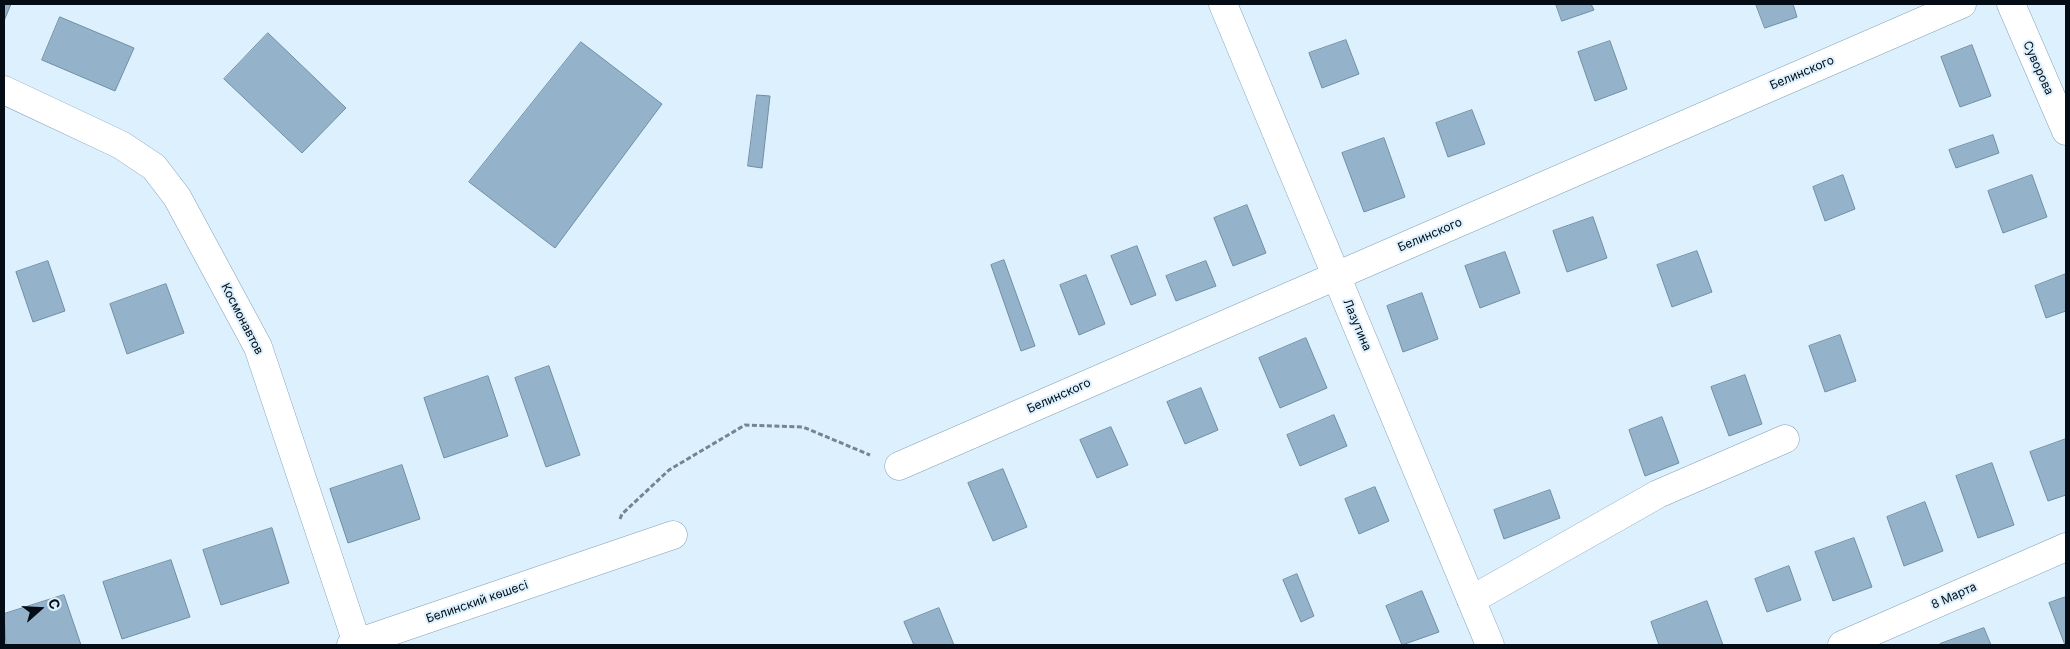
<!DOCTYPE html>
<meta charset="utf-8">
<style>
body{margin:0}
#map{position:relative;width:2070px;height:649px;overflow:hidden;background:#dcf0fe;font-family:Inter,sans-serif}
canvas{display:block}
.frame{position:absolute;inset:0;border:5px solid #040d15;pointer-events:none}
.north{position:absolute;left:15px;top:584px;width:50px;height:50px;-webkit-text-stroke:4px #dcf0fe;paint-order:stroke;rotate:71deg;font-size:14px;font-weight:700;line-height:20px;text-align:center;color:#040d15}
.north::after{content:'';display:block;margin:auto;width:18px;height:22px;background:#040d15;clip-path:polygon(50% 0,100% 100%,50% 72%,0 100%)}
</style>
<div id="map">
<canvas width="2070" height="649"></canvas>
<div class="frame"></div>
<div class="north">С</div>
</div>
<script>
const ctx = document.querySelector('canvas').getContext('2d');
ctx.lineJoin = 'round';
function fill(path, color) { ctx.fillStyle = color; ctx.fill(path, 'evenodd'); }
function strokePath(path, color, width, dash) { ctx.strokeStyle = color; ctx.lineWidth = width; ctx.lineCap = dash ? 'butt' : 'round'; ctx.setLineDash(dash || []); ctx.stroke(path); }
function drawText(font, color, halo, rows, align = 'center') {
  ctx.font = font + ' Inter,sans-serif'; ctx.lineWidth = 4; ctx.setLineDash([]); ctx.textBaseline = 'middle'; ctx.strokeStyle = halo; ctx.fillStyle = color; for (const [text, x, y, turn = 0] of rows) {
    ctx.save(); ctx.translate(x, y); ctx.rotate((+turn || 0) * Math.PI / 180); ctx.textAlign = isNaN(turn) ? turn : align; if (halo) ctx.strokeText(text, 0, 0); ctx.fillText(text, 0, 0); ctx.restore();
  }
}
const building = new Path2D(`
 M4,4H11L4,21Z
 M1556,4H1591L1594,10L1562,21Z
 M1756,4H1793L1797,17L1765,28Z
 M60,17L134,48L115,91L42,60Z
 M268,33L346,108L302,153L224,79Z
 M1346,40L1359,74L1322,88L1309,53Z
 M1610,41L1627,89L1595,101L1578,52Z
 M581,42L662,104L555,248L469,182Z
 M1972,45L1991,96L1960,107L1941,57Z
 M757,95L770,96L762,168L748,166Z
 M1472,110L1485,144L1448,157L1436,123Z
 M1993,135L1999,153L1956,168L1949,150Z
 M1384,138L1405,197L1364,212L1342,153Z
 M1843,175L1855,209L1825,221L1813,187Z
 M2032,175L2047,217L2003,233L1988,191Z
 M1247,205L1266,253L1233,266L1214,218Z
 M1593,217L1607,258L1567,272L1553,231Z
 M1137,246L1156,295L1131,305L1111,256Z
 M1697,251L1712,292L1672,307L1657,265Z
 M1505,252L1520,293L1480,308L1465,266Z
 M1004,260L1035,346L1021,351L991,265Z
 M48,261L65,311L33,322L16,272Z
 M1206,261L1216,286L1176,301L1166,276Z
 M2066,274V311L2046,318L2035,286Z
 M1086,275L1105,324L1079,335L1060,285Z
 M166,284L184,333L127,354L110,304Z
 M1422,293L1438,339L1403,352L1387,306Z
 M1840,335L1856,381L1825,392L1809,346Z
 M1306,338L1327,388L1280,408L1259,358Z
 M549,366L580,455L546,467L515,378Z
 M1745,375L1762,424L1729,436L1711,387Z
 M488,376L508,436L444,458L424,398Z
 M1201,388L1218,430L1185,444L1167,402Z
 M1334,415L1347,446L1300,466L1287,435Z
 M1662,417L1679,463L1645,476L1629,430Z
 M1111,427L1128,465L1097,478L1080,440Z
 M2066,439V495L2048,501L2030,452Z
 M1992,463L2014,525L1978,538L1956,476Z
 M402,465L420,519L348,543L330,489Z
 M1003,469L1027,527L993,541L968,483Z
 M1375,487L1389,521L1359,534L1345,499Z
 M1550,490L1560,518L1504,539L1494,510Z
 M1925,502L1943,551L1904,566L1887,517Z
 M272,528L289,583L221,605L203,550Z
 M1854,538L1872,587L1833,601L1815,552Z
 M171,560L190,617L122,639L103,582Z
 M1789,566L1801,600L1767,612L1755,579Z
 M1297,574L1314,616L1301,622L1283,580Z
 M1422,591L1439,632L1402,645L1386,606Z
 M64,595L81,645H6L4,614Z
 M2066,597V645H2065L2049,603Z
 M1707,601L1723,645H1659L1651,622Z
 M939,608L954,645H914L904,622Z
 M1984,628L1991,645H1940V644Z`);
fill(building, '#94b3ca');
strokePath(building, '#708ea3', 1);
const minor = new Path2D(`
 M1223,4L1490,645
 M2011,4L2066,131
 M4,90L121,145L154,167L177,197L258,347L357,643
 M899,466L1962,4
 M1471,600L1658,494L1785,439
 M351,645L673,535
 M1842,645L2066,547`);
strokePath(minor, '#82a0b6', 29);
strokePath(new Path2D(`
 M620,519L622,514L669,470L745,425L803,427L870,455`), '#75848f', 3, [5, 2.5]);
strokePath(minor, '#fff', 28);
drawText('12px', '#040d15', '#dcf0fe', [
 ["Суворова",2038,68,66],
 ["Белинского",1802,73,-23],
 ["Белинского",1430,235,-23],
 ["Космонавтов",242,319,63],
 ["Лазутина",1357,325,67],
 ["Белинского",1059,396,-24],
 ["8 Марта",1954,596,-24],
 ["Белинский көшесі",477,602,-19]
]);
</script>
